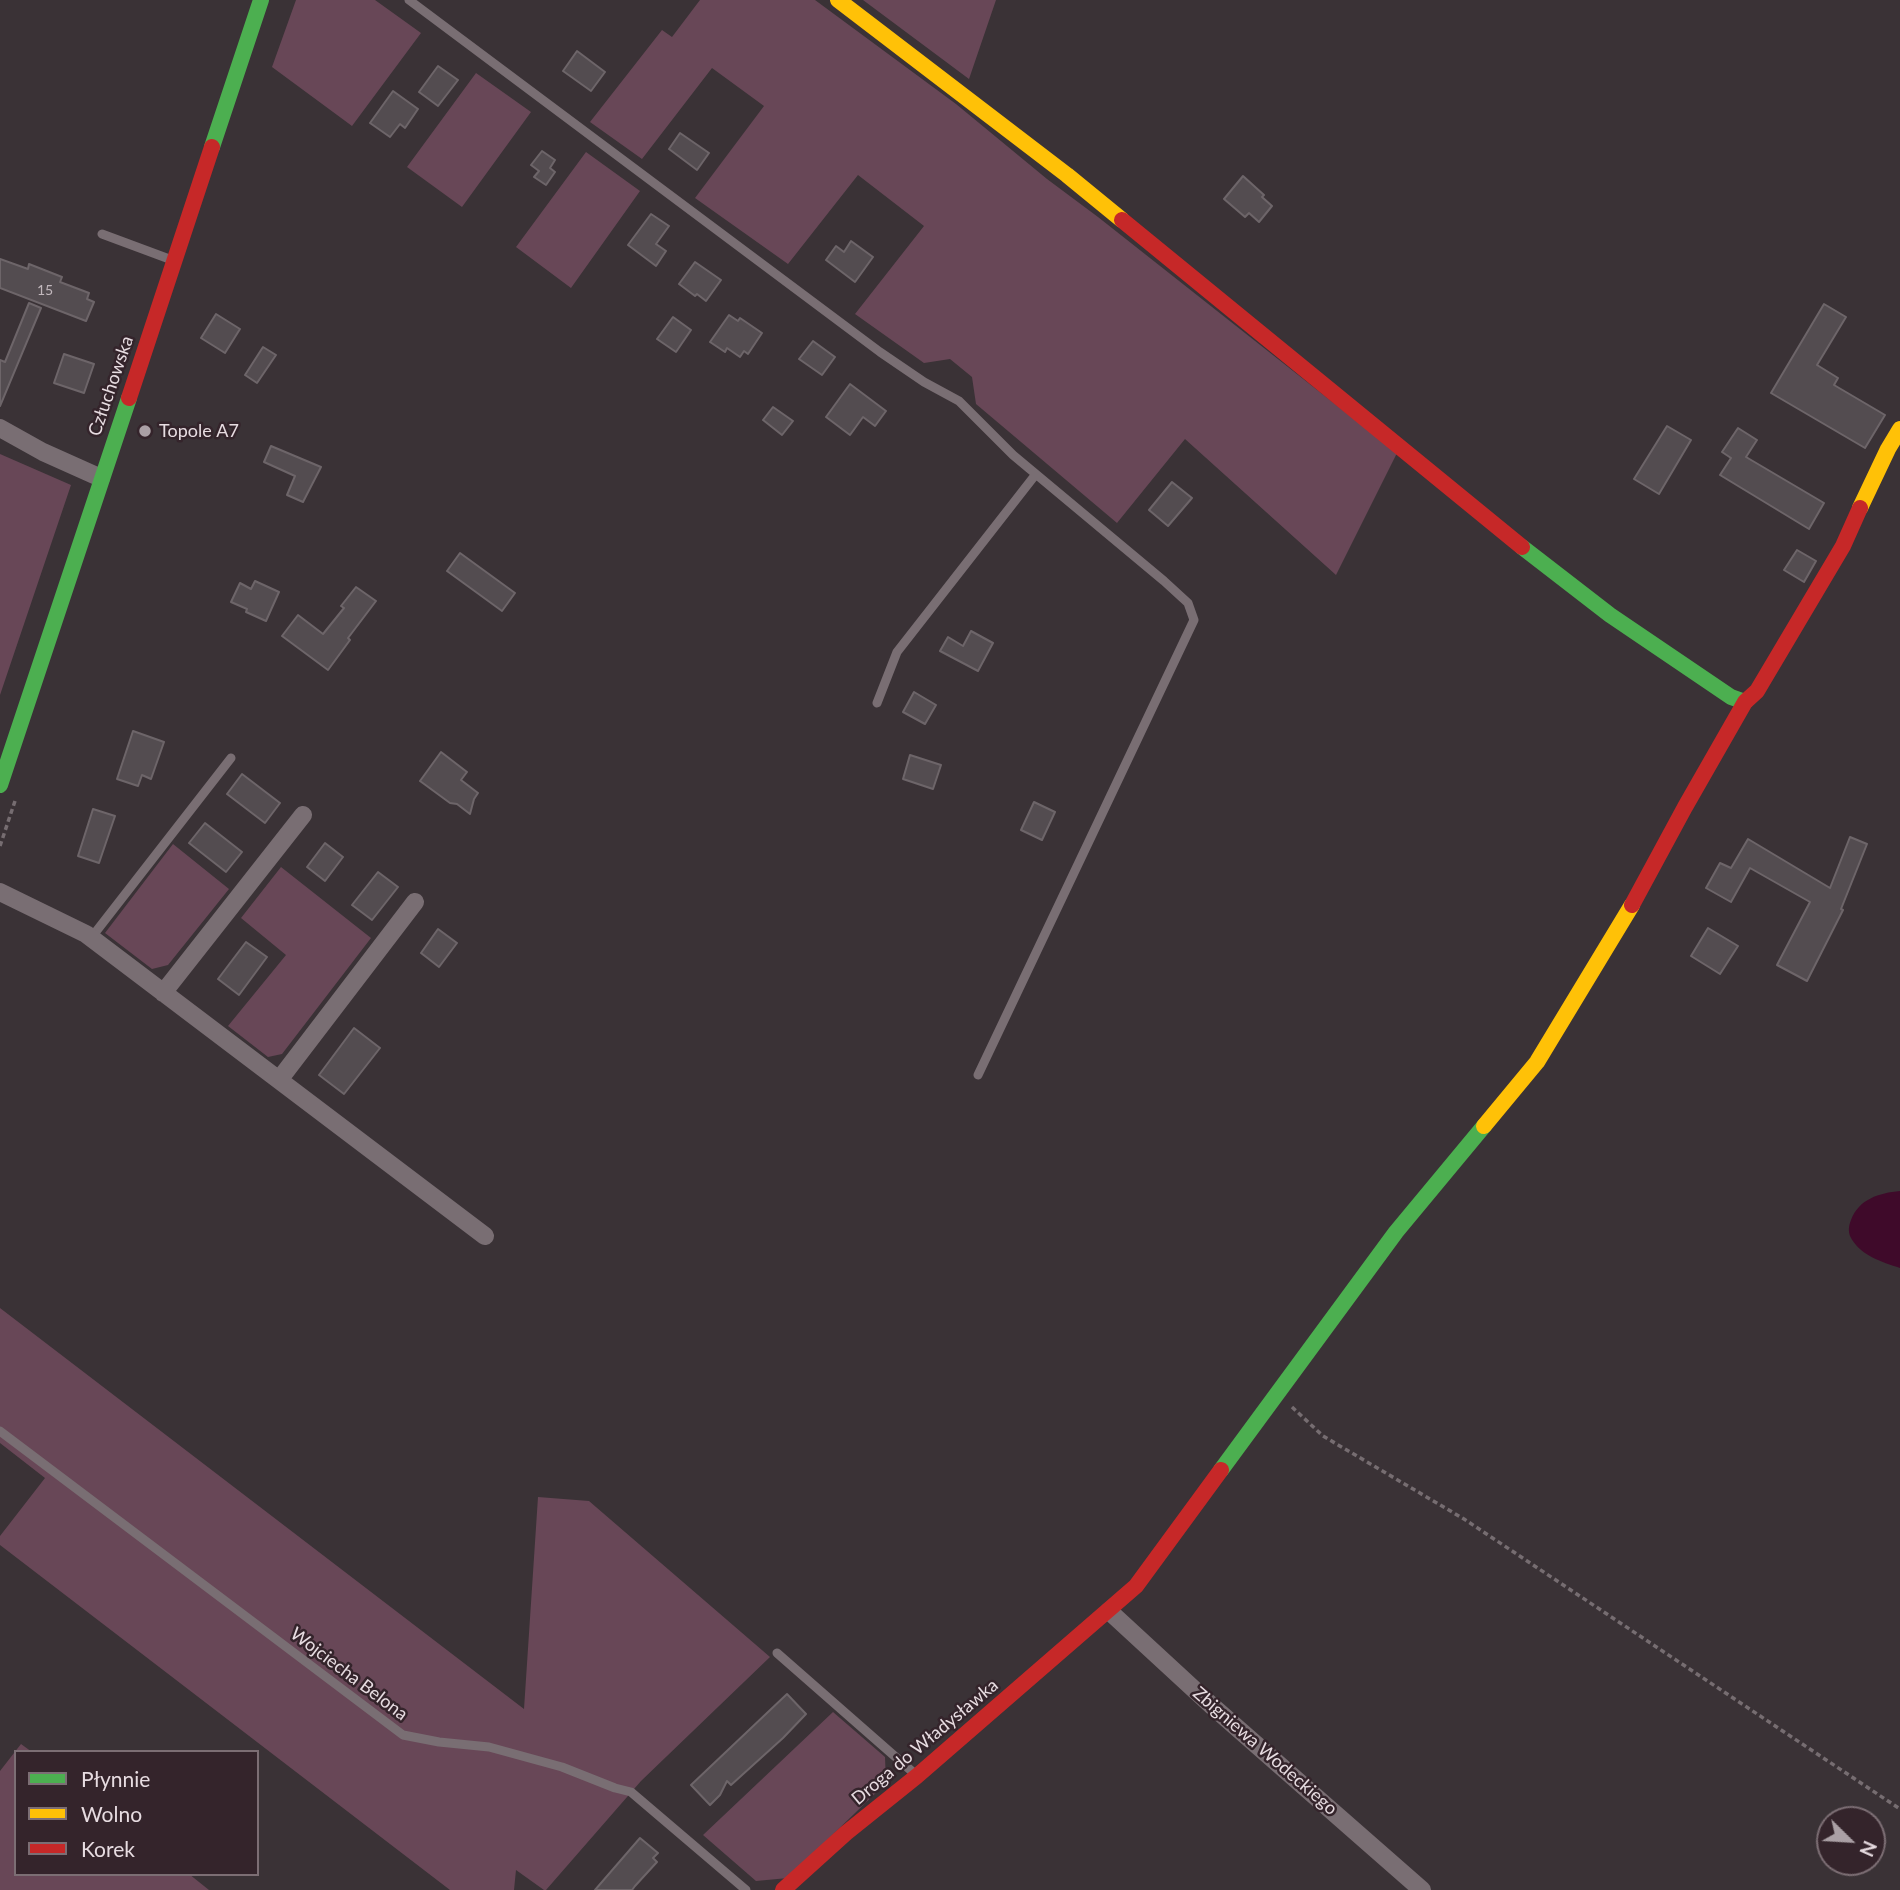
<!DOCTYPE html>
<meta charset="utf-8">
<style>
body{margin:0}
#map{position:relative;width:1900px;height:1890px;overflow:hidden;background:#3a3236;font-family:Lato,sans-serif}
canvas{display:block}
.legend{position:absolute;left:14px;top:1750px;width:245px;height:126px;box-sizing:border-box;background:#34242b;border:2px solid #7c6e74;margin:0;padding:9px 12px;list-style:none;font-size:21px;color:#e7dce1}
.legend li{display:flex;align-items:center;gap:14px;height:35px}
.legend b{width:35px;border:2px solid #7c6e74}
.north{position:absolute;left:1816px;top:1806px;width:70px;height:70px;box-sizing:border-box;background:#34242b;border:2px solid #7c6e74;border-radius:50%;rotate:114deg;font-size:19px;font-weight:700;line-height:28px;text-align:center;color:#e7dce1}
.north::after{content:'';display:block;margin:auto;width:24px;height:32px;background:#aaa0a5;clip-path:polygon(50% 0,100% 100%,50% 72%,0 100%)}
</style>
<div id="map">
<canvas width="1900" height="1890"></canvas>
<ul class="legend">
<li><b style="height:9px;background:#4caf50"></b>Płynnie</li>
<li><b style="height:9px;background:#ffc107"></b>Wolno</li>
<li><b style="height:9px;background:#c62828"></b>Korek</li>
</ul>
<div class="north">N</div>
</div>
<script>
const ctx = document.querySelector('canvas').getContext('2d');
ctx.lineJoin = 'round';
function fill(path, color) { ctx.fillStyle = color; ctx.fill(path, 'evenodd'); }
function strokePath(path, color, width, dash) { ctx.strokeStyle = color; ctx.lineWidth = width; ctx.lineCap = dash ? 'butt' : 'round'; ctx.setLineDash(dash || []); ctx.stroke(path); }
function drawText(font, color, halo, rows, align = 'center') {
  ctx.font = font + ' Lato,sans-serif'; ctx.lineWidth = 5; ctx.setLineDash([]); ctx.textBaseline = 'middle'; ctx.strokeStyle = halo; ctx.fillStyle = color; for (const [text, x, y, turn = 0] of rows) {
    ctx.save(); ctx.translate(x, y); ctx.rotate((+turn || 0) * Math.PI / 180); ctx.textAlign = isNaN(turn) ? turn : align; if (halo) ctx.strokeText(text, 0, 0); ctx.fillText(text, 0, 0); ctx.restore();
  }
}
fill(new Path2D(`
 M296,0H375L421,33L352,126L272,67Z
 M700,0H815L956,104L1047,179L1098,217L1397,453L1336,575L1185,439L1117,523L976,404L972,377L950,359L924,363L855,314L924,226L858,175L788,264L695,198L764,106L712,68L642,159L590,122L662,30L672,37Z
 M863,0H996L969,79Z
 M476,73L531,112L462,207L407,167Z
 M586,152L640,191L571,288L516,247Z
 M0,454L71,485L0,695Z
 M173,844L229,889L168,965L152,969L105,933Z
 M281,867L371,938L282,1054L268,1057L228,1026L286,955L241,918Z
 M0,1308L524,1709L538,1497L589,1501L770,1657L641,1781L546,1890H544L516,1870L514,1890H450L0,1545V1536L45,1478L0,1443Z
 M833,1712L885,1757L886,1783L788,1878L756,1881L703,1835Z
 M21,1744L32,1752H16V1874H189L209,1890H0V1771Z`), '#684757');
fill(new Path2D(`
 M1900,1191V1268C1882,1262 1859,1255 1850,1236C1848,1230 1849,1225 1851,1220C1859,1199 1879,1193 1900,1191Z`), '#3f0a2a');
const building = new Path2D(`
 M577,51L605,72L591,91L563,71Z
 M438,66L458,80L438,106L419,92Z
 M393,91L418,109L405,128L400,124L390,137L370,123Z
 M680,133L709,153L697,170L669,149Z
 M542,151L555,160L550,168L555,172L546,185L534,177L539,171L531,165Z
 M1243,176L1264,195L1262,197L1272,206L1259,222L1249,213L1245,217L1224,199Z
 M651,214L669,226L656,244L666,251L656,266L628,245Z
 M851,241L873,257L855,282L826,260L836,246L844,252Z
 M0,259L28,269L29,264L62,277L60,282L89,293L87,299L94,302L86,321L0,288Z
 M695,262L721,280L706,301L697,294L695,296L679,284Z
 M29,303L41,308L0,406V360L5,362Z
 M1824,304L1846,317L1817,365L1838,378L1834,385L1885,415L1865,448L1771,393Z
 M216,314L240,329L225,353L201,338Z
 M729,315L738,321L740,318L762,333L748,354L744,351L740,357L727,348L725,352L710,342Z
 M673,317L691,330L676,352L657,339Z
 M813,341L835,357L822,375L799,359Z
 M263,347L276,355L257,383L245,375Z
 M64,354L94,364L84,393L54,383Z
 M850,384L886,411L875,426L863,417L850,435L826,417Z
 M773,407L793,421L782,435L763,420Z
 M1667,426L1691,440L1659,494L1634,479Z
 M1738,428L1757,440L1746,457L1824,503L1809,529L1720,475L1731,458L1722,452Z
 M271,446L321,467L303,502L287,495L295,476L264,462Z
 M1172,482L1192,498L1168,526L1149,510Z
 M1797,550L1816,561L1804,582L1784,570Z
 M460,553L515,593L502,611L447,571Z
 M255,581L279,592L266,621L246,612L247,609L231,602L240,583L251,589Z
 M356,587L376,601L348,638L350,640L328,670L282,636L298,615L323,634L344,608L341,606Z
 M971,631L993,643L978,671L940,651L948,637L963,646Z
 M914,692L936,705L925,724L903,712Z
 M133,731L164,742L151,779L142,775L138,786L117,779Z
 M441,752L467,772L461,780L478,793L474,799L470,814L457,804L450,803L420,781Z
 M910,755L941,765L933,789L903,779Z
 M242,774L280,803L265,823L227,794Z
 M1034,802L1055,812L1042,840L1021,830Z
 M93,809L115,816L99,863L78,856Z
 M205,823L242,852L226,872L189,843Z
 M1850,837L1867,844L1841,909L1843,910L1807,981L1777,965L1810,902L1750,868L1731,902L1706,888L1720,863L1731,868L1748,839L1830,888Z
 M325,843L343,857L325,881L307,867Z
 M378,872L398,887L372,920L352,905Z
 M1708,928L1738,946L1720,974L1691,956Z
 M438,929L457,943L439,967L421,953Z
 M246,942L267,957L239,995L218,979Z
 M354,1028L380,1048L344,1094L319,1075Z
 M787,1694L806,1714L783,1738L731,1785L727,1781L720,1795L710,1805L691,1785Z
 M640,1838L658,1853L653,1858L657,1862L635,1886L632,1890H595Z`);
fill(building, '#534c50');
strokePath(building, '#6d6569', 2);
strokePath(new Path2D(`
 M0,846L15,801
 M1292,1407L1323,1436L1464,1519L1900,1809`), '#766d71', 3.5, [5, 3.5]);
strokePath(new Path2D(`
 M409,0L880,352L924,382L959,401L1013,455L1164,581L1188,603L1194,620L978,1075
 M102,234L172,260
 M877,703L897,652L1036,474
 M91,938L231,758
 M0,1431L403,1735L439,1742L489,1747L562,1767L615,1788L631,1792L746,1890
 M777,1653L915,1774`), '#796e73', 9);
strokePath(new Path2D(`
 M0,428L43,452L101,478
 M0,892L86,934L485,1236
 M163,993L303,815
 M279,1080L415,902
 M1109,1611L1211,1705L1422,1890`), '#796e73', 18);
strokePath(new Path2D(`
 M212,147L261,0
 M1522,547L1610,615L1731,697L1745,702
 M0,785L129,398
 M1221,1470L1396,1232L1484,1126`), '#4caf50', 16);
strokePath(new Path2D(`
 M838,0L1067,175L1122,220
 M1860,508L1888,449L1900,429
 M1484,1126L1537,1062L1632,905`), '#ffc107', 16);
strokePath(new Path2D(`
 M1122,220L1522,547
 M129,398L212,147
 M1632,905L1685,807L1745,702L1757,691L1843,546L1860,508
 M783,1890L846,1833L917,1776L1136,1586L1221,1470`), '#c62828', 16);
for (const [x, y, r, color] of [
 [145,431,7,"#aaa0a5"]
]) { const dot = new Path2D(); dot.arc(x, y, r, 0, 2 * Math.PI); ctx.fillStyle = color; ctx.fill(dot); strokePath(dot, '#34242b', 2.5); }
drawText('14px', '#c2b8bd', null, [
 ["15",45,290]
]);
drawText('18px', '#e7dce1', '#34242b', [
 ["Człuchowska",111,386,-71],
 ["Wojciecha Belona",349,1674,37],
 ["Droga do Władysławka",925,1742,-40],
 ["Zbigniewa Wodeckiego",1265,1751,41]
]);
drawText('18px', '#e7dce1', '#34242b', [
 ["Topole A7",159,431]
], 'left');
</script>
